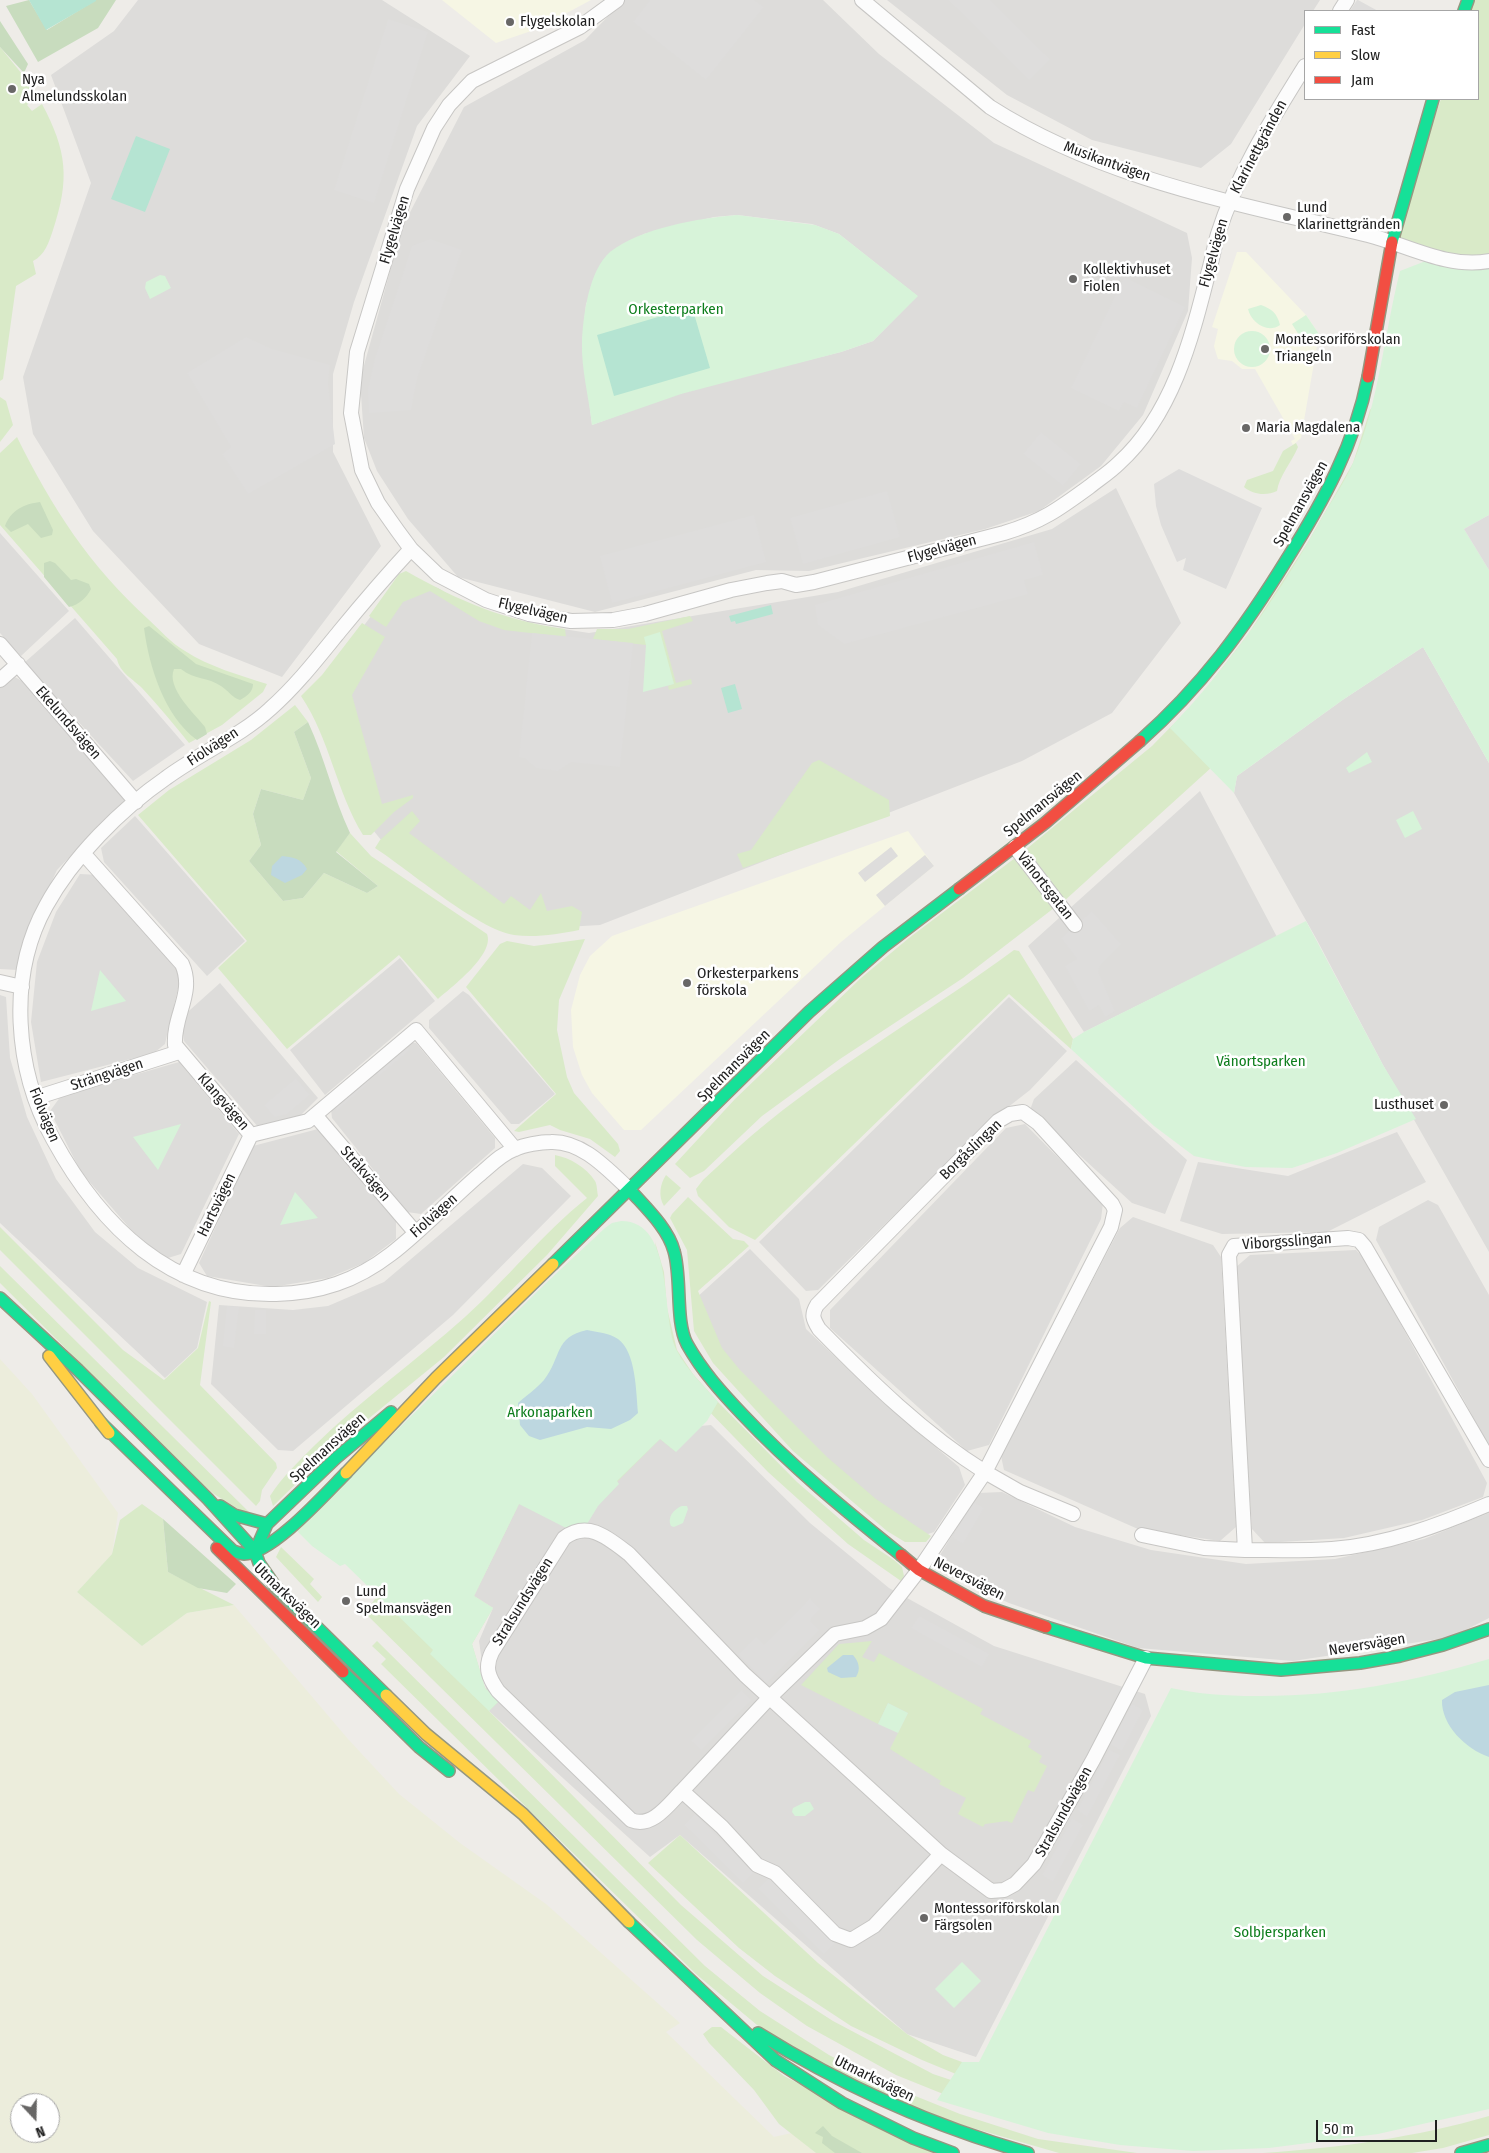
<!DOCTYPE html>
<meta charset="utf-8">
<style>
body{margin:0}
#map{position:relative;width:1489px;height:2153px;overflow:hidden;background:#eeece8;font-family:"Fira Sans Condensed",sans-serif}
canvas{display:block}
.legend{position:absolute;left:1304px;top:10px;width:175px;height:90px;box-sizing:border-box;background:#fff;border:1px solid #a6a6a6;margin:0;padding:6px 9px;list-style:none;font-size:15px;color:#202020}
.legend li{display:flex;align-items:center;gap:10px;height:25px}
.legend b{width:25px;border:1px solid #a6a6a6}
.north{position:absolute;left:10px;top:2093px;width:50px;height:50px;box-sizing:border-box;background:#fff;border:1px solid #a6a6a6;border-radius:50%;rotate:159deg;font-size:14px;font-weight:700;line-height:20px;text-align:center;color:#202020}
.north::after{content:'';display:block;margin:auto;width:18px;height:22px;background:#686766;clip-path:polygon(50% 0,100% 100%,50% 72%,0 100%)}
.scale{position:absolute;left:1316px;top:2120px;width:121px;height:22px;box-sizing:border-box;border:2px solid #202020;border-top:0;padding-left:6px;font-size:15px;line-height:18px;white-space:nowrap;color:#202020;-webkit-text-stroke:4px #fff;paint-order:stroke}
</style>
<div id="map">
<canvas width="1489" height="2153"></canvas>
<ul class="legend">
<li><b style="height:6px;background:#16e098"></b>Fast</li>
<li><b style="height:6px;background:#ffcf43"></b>Slow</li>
<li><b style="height:6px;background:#f24e42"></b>Jam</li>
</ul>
<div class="north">N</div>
<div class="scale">50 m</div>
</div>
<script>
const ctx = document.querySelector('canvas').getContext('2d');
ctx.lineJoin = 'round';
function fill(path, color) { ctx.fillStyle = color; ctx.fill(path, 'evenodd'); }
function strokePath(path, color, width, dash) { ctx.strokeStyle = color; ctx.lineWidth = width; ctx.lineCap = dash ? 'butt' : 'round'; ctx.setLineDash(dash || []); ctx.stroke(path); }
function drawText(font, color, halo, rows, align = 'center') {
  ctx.font = font + ' "Fira Sans Condensed",sans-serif'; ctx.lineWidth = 5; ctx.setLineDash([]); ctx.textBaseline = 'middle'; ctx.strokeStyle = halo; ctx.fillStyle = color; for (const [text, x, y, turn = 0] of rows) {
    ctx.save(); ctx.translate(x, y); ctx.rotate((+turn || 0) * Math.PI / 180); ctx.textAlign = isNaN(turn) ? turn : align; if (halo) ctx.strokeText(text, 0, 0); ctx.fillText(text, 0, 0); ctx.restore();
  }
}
fill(new Path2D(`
 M138,0H382L470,56L417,126L354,302L333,374V452L381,546L282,677L199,644L93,531L33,434L23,377L91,183L51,75L114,31Z
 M624,0H823L879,54L994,143L1187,233L1192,258L1188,311L1143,415L1101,466L1039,511L985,529L809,571L756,570L595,612L458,577L408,519L377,471L364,438L360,380L402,228L464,107L585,40ZM737,215L812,224L839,234L917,296L873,341L841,352L724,381L665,398L592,425L582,343L586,304L610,253L644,234L714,217Z
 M887,0H1320L1313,11H1305V24L1231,144L1201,168L1092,140L1007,95Z
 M1116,488L1181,623L1112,713L1022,761L600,925L529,929L386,846L360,814L310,697L399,579L438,588L485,617L589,633L838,592L1052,529Z
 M0,533L69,611L21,656L0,633Z
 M75,618L185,745L133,781L24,663Z
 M1423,647L1489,763V1252L1383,1065L1317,940L1234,793L1237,776L1344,699Z
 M15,677L29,685L126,799L57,870L32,924L18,970L0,969V688Z
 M1200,791L1277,937L1084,1032L1028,946Z
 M135,816L245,941L207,976L104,862L101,848Z
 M80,874L98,875L177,970L180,980L165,1044L154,1053L41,1082L31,1022L37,962L56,912Z
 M400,958L435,1001L325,1095L290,1050Z
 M220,983L318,1098L299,1117L259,1128L184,1041L181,1018Z
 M463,991L469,995L555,1094L519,1124H511L429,1028V1020Z
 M0,995L6,997L10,1058L27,1117L56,1179L95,1232L138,1268L207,1302L197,1348L165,1378L0,1223Z
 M1009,997L1067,1051L1030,1090L989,1122L818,1290L806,1291L759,1242Z
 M409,1042L416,1043L495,1138V1148L421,1214L407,1212L332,1118L331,1109Z
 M1076,1060L1187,1160L1165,1214L1132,1203L1030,1110L1034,1099Z
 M179,1062L239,1134L181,1254L168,1258L139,1239L81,1172L50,1111L61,1096Z
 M1025,1124L1103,1203L1101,1219L989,1445L967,1451L830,1328V1310L1006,1128Z
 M318,1129L396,1221V1239L364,1263L328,1278L272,1287L207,1276L199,1263L253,1146Z
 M1397,1132L1426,1182L1327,1232L1222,1234L1180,1221L1198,1162L1288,1176Z
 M523,1164L542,1168L571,1196L453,1315L293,1451L278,1450L211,1384L219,1305L293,1310L328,1306L384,1282Z
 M1428,1200L1438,1205L1489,1295V1446L1376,1240L1379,1227Z
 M1133,1217L1213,1245L1221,1257L1236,1527L1220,1541L1138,1529L1004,1470L1001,1456L1120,1228Z
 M750,1249L799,1299L806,1329L885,1404L959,1467L965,1485L934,1532L907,1541L709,1339L695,1299Z
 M1356,1250L1366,1260L1487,1483L1483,1497L1422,1520L1344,1538L1265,1543L1252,1529L1235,1268L1250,1255Z
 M711,1425L810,1523L889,1588L994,1646L1145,1694L1151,1716L976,2057L907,2034L680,1835L650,1857L489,1711L479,1641L493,1608L474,1596L519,1503L667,1429Z
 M1002,1492L1075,1527L1151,1550L1246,1564L1335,1559L1424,1539L1489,1513V1618L1452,1637L1293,1661L1138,1648L1009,1603L932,1568L978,1493Z`), '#dddcda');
fill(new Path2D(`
 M442,0H591L537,29L496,43Z
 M1237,252H1246L1306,315L1319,334L1301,438L1293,445L1291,441L1295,439L1255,369H1242L1232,361L1218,359L1216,353L1214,346L1218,329L1212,327Z
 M908,831L934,866L841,942L641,1130H624L592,1093L582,1075L573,1047L571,1010L580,975L590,956L612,936Z`), '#f6f6e4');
fill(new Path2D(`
 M0,1359L32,1394L118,1513L112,1554L77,1592L142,1646L187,1613L234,1605L348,1739L399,1794L460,1843L546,1904L680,2023L666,2032L774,2137L792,2133L816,2153H0ZM20,2103H50V2133H20Z`), '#eceddc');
fill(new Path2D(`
 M1474,0H1489V254L1459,261L1392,243L1441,99H1478V11H1471Z
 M0,47L31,85L35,98L27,105L32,111L42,104C67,151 70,179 53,230C49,242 45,255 33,261L36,274L16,286L3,379L0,381Z
 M1430,332L1223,757L1063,902L1024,851L1152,746L1198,699L1249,633L1308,542L1353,463L1370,410Z
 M0,397L6,401L13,425L0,442Z
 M17,437C52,508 89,565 148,619C160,630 171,643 185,651C210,667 239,675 267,684L263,692L222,725L189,743C174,725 159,706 142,688C133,679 120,673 117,659L0,525V453Z
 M1296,443L1298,447C1292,462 1279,476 1277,491C1267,496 1253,495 1244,487L1247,480L1273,471L1283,451Z
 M406,571C461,602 503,620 565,629L566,637L504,630L479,621L430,591L403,602L386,627L369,616L399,574Z
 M690,616L693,621L662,631L676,683L691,679L692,684L669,690L668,686L673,684L646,645L593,639L597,629H628Z
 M362,623L385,637L352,695L382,804L413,795V798L394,812L371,835H363C336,791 330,739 301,696L322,675Z
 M295,705L308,722L294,732L311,778L303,800L261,789L253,814L261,845L249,861L283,901L303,898L324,873L367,893L378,886L336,851L350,833L371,856L487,934C495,954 453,986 438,999L399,955L287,1049L218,968L247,941L138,815L169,790L251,740Z
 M819,760L889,800L890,816L743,868L737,854L751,850L812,763Z
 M412,811L420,821L409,833L504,904L511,896L530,910L541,893L547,911L572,906L582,912L579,930C558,934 535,938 514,935C477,929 409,870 375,848L380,840Z
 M1015,858L1054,908L963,978L840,1059L762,1116L704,1171L690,1178L675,1164L735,1099L861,978L909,938Z
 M585,939L559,1000L557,1030L567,1077L574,1093L618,1144L620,1151L615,1157L590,1139L560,1130L550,1125L519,1132L514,1131L556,1094L466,987L500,944L507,941L534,946Z
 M1014,950L1019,951L1073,1039L1071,1049L1009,994L755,1240L729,1227L698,1196L696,1189L703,1180C724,1161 745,1140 768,1122C846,1059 934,1009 1014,950Z
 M555,1155C570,1158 586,1167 595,1181C597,1184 597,1191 598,1196L547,1255L444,1357L335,1446L273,1506L270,1496C282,1477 299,1461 315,1445C362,1399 416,1361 465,1317C507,1279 543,1233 587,1198L555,1166Z
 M666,1175L681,1188L664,1206C658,1196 660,1184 666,1175Z
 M688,1197L733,1239L744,1241L749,1246L698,1291L722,1348L740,1370L827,1457L876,1499L931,1536L926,1542H905L887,1531L793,1451L713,1363L694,1331L687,1250L670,1218L672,1214Z
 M0,1227L123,1350L164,1380L198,1348L209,1301L211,1302L200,1385L276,1463L277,1468L262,1490L260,1501L256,1506L0,1250Z
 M655,1242L664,1272L667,1308L677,1350L693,1374L718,1402L797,1482L864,1540L894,1560L902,1567L904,1576L901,1581L848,1544L768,1472L700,1402L671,1367Z
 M617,1260L676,1452L660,1439L617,1482L537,1511L519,1504L474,1596L493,1608L472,1644L485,1688L499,1701L489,1711L681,1905L763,1976L833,2021L933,2074L1026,2105L988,2112L896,2075L807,2026L760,1993L697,1940L365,1613Z
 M0,1266L249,1512L246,1514L214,1494L199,1481L0,1283Z
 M142,1504L163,1519L168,1572L234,1605L187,1613L142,1646L77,1592L112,1554L120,1520Z
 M281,1547L314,1579L310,1584L322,1597L318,1602L276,1557Z
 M377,1641L705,1966L760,2011L829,2055L883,2083L960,2114L1038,2139L1137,2153H1059L938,2118L861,2086L757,2025L696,1974L381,1664L386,1659L372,1646Z
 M872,1641L862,1657L874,1662L879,1653L983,1709L980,1714L1031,1741L1028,1747L1042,1756L1039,1762L1047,1766L1034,1792L1028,1790L1012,1823L1007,1821L985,1824L983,1827L958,1814L966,1798L939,1784L941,1781L890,1749L908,1713L888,1703L878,1724L801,1685L839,1644Z
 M680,1835L818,1963L907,2034L943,2055L962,2062L1034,2078L968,2079L922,2060L851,2026L775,1976L739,1948L648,1863Z
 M712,2027H721L784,2076L933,2153H816L779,2124L754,2090L709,2043L703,2034Z
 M1489,2116V2135L1443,2148L1412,2153H1263C1339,2148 1417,2137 1489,2116Z`), '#d9eac8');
fill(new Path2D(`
 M29,0L47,30L96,0H116L98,28L38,62L6,6Z
 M0,21L28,64L24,73L0,47Z
 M40,502L53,530L52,535L41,538L28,524L11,532L5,526C11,510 24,504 40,502Z
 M50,561L55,563L71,580L76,579L89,584L91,589C87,597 79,605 69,607L44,577V563Z
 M149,626L196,664L253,684C253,692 247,696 240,700C231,697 229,691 221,686C208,677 194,680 181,669H174C166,688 194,713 205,727L207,734L197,740C164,716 149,666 144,628Z
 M308,722C325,758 333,797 350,833L336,852L378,886L367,893L324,873L303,898L283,901L249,861L261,845L253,814L261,789L303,800L311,778L294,732Z
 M163,1519L236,1584L227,1593L198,1588L168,1572Z
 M823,2126L832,2136L862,2153H835L822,2143L823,2137L815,2133Z`), '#c8dcbe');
fill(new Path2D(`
 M737,215L815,225L839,234L918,296L873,341L841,352L681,394L592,425C589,398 581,368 582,342C583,316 589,270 610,252C640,228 700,218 737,215Z
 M1436,257L1489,261V515L1464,529L1489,570V763L1423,647L1344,699L1237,776L1234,793L1170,728C1230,665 1281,592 1323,516C1333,499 1345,481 1353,463C1379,403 1384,334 1400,271Z
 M160,275L165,276L171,288L150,299L145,288L146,282Z
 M1261,305C1272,309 1277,313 1280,325C1267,334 1251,322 1248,309Z
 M1306,315L1319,334L1304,343L1292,324Z
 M1234 349a18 18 0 1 1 36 0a18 18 0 1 1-36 0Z
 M660,632L674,684L643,692L646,645L644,637Z
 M1367,752L1372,762L1349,773L1346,768Z
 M1413,811L1422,829L1405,838L1396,820Z
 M1306,921L1383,1065L1416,1119L1337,1153L1292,1168L1245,1167L1194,1156L1154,1126L1071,1049L1073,1039L1084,1032Z
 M100,970L126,1001L91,1011Z
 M181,1124L158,1170L133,1137Z
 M295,1192L318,1218L280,1225Z
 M621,1221C676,1221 660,1319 677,1351C687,1370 704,1386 718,1402L707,1421L676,1452L660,1439L617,1481L619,1484L598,1506L584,1529L572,1531L519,1504L474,1596L493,1608L472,1644L485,1688L499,1701L489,1711L430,1654L433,1650L345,1564L340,1566L312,1546L296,1530L545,1284L605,1228L612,1223Z
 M682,1506H687L688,1509L683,1523L674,1527L671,1526C667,1517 674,1509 682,1506Z
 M1489,1659V2109L1378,2134L1269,2148L1193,2151L1120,2145L1048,2133L937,2100L962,2062H979L1171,1688C1198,1694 1226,1696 1254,1696C1335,1697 1412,1682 1489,1659Z
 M888,1703L908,1713L898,1733L878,1724Z
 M805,1802H810L814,1809L805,1816H795L792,1812L793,1808Z
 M962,1962L981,1981L954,2008L935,1989Z`), '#d7f3d9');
fill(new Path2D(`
 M29,0H96V1L46,30Z
 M136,136L170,149L145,212L111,199Z
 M692,307L710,368L614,396L597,335Z
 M771,605L773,614L736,624L735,621L731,622L729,616Z
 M735,684L742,709L728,713L721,688Z`), '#b5e4d2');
fill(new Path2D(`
 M650,0H754L764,7L706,80L633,22Z
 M948,0H990L1050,59L1029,80Z
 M1357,0H1358L1378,11H1350Z
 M388,19L428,32L374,203L334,190Z
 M430,239L462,250L417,379L411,410L369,413L368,389L375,358L412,246Z
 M1124,277L1185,307L1137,408L1124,402L1119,411L1071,388Z
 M246,337L272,349L330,365L328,384L335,444L248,494L222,454L231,447L187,373Z
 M1041,432L1081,464L1063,486L1023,454Z
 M1179,469L1262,508L1226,589L1183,570L1186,558L1177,562L1161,525L1156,506L1154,484Z
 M887,491L900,537L803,564L790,518Z
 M754,515L766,562L612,603L600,556Z
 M1489,515V570L1464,529Z
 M1034,542L1043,575L1024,580L1028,594L844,644L818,625L815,605Z
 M532,633L633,643L620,767L571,762L558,771L536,768L524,758L519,757Z
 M891,847L898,856L865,882L858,873Z
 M925,855L934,866L885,906L876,895Z
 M1092,911L1121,944L1101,964L1098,971L1115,1011L1105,1017L1099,1005L1089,1011L1065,966L1077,959L1061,938Z
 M406,1046L410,1050L379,1076L376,1072Z
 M296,1078L310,1095L287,1114L274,1117L264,1105Z
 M367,1079L370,1082L337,1111L334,1107Z
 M227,1306L239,1307L234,1348L223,1346Z
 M255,1310H266V1334H254Z
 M973,1502L984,1508L963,1544L952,1537Z
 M810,1598L820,1609L810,1620L819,1630L766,1683L738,1654L756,1637L764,1645Z
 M919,1616L989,1654L982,1667L911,1628Z
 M742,1690L751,1700L701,1750L691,1741Z
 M1132,1704L1143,1710L1122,1751L1110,1744Z
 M1109,1750L1120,1755L1087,1817L1077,1810Z
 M695,1814L754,1872L743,1883L684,1825Z
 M1072,1818L1083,1825L1053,1882L1042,1875Z
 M769,1878L835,1944L824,1954L758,1888Z`), '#dedddc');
fill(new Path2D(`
 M282,856C292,857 301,858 307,869L302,875L285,883L271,875L272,866Z
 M587,1330C597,1332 609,1333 618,1339C636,1352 636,1391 638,1413L630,1420L611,1429L587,1427L540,1440L529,1436L520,1425L518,1403C526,1396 537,1388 544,1380C562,1357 554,1337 587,1330Z
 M843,1655H853C859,1662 861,1669 856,1677L841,1678L828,1672L827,1668Z
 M1489,1685V1757C1466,1749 1441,1725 1442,1700L1455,1692Z`), '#bdd7e0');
const street = new Path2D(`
 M617,0L580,27L472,81L449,105L434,128L407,189L357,352L351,413L362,470L378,503L397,530L411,549L438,575L486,600L529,614L571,621L613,620L645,614L731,590L767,583L782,581L796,585L814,582L1004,533C1041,522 1059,509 1089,487C1099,479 1110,472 1119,463C1172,415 1191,341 1208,274C1212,261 1214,247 1218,234C1237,174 1272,119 1305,66
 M862,0L990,107C1104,180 1238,203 1368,235C1407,245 1448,269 1489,261
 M1340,11L1347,0
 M411,549C386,576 362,604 339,632C317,659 296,686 270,709C241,736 198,754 166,778C121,809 72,858 46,906C7,976 15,1070 53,1139C100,1225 171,1297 276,1294C320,1293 356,1281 391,1254C422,1230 449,1201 479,1175C490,1166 501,1154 515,1149C524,1145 540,1142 551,1142C583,1141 608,1170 630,1190
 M0,644L136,802
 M0,680L18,664
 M1015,847L1075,925
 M83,853L182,964C195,993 173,1015 175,1045L251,1135L308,1121L416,1030L515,1149
 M0,982L22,987
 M35,1098L179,1052
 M315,1115L415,1232
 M183,1275L251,1135
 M1489,1460L1365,1247L1359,1240L1348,1238L1234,1246L1229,1255L1245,1550C1274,1550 1303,1551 1332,1549C1386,1545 1440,1525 1489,1504
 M1073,1514L1020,1492L985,1472L1111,1227L1115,1210L1112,1204L1038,1123L1023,1112L1010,1114L998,1121L817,1305C811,1315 813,1319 819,1329C870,1381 923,1433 985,1472L919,1570L881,1619L865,1628L835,1634L770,1697L682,1791L722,1827L757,1865L775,1873L835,1934L851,1940L874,1926L941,1854L991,1891L1004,1890L1015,1884L1034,1864L1093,1760L1146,1658
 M1142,1535L1204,1548L1245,1550
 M682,1791C669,1804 652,1829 631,1820L498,1691C489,1678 484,1668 492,1652L564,1538C588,1520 608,1538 629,1554L745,1675L941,1854`);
const fast = new Path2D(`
 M1464,11L1468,0
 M1392,242L1433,99
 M1140,741C1201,687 1244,629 1287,559C1323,502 1355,444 1368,377
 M630,1190C645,1207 668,1228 674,1251C682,1278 675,1321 687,1344C702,1371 722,1393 743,1415C791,1466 846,1511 901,1555
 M553,1264L809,1012L883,947L959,889
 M0,1298L78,1370L208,1499L255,1551L259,1563L275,1586L386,1695
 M101,1423L233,1551C236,1552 241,1554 244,1554C272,1554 326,1493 346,1473
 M220,1506L234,1515L267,1524
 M254,1554L267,1524L336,1458L391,1412
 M1046,1627L1146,1658L1281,1670L1360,1663L1400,1656L1443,1645L1489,1629
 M343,1672L419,1747L449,1771
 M629,1922L775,2060L842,2103L913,2138L953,2153
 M758,2033C843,2086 932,2126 1028,2153
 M1461,2153L1489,2145`);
const slow = new Path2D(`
 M49,1356L109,1433
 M346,1473L436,1378L553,1264
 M386,1695L426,1734L523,1814L629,1922`);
const jam = new Path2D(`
 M1368,377L1392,242
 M959,889L1045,823L1140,741
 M217,1548L343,1672
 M901,1555L919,1570L984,1606L1046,1627`);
strokePath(street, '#c7c6c4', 16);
strokePath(fast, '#959780', 14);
strokePath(slow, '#959780', 14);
strokePath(jam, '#959780', 14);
strokePath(street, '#fcfcfc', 14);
strokePath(fast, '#16e098', 11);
strokePath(slow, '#ffcf43', 11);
strokePath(jam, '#f24e42', 11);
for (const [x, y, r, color] of [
 [510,22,5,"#686766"],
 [12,89,5,"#686766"],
 [1287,217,5,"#686766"],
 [1073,279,5,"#686766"],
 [1265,349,5,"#686766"],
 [1246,428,5,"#686766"],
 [687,983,5,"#686766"],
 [1444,1105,5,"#686766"],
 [346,1601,5,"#686766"],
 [924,1918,5,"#686766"]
]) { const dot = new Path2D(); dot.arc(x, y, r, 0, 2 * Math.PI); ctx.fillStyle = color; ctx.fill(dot); strokePath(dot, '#fff', 2); }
drawText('15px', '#202020', '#fff', [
 ["Flygelskolan",520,22],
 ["Nya",22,80],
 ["Almelundsskolan",22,97],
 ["Lund",1297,208],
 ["Klarinettgränden",1297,225],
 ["Kollektivhuset",1083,270],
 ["Fiolen",1083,287],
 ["Montessoriförskolan",1275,340],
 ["Triangeln",1275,357],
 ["Maria Magdalena",1256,428],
 ["Orkesterparkens",697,974],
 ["förskola",697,991],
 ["Lusthuset",1434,1105,"right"],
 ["Lund",356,1592],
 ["Spelmansvägen",356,1609],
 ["Montessoriförskolan",934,1909],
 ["Färgsolen",934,1926]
], 'left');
drawText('15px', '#202020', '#fff', [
 ["Klarinettgränden",1259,147,-62],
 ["Musikantvägen",1107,162,20],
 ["Flygelvägen",395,230,-73],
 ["Flygelvägen",1214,253,-74],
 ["Spelmansvägen",1301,504,-61],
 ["Flygelvägen",942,549,-15],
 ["Flygelvägen",533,611,13],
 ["Ekelundsvägen",68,723,49],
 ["Fiolvägen",213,747,-33],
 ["Spelmansvägen",1043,804,-39],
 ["Vänortsgatan",1045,886,52],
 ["Spelmansvägen",734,1066,-45],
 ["Strängvägen",107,1075,-18],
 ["Klangvägen",223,1102,49],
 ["Fiolvägen",44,1115,68],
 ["Borgåslingan",971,1150,-44],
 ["Stråkvägen",365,1174,49],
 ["Hartsvägen",217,1205,-64],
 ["Fiolvägen",434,1216,-42],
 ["Viborgsslingan",1287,1242,-4],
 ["Spelmansvägen",328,1448,-42],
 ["Neversvägen",969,1579,27],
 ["Utmarksvägen",287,1596,44],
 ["Stralsundsvägen",523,1602,-58],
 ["Neversvägen",1367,1645,-9],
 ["Stralsundsvägen",1064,1812,-61],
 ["Utmarksvägen",874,2079,26]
]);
drawText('15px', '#0e7e1d', '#fff', [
 ["Orkesterparken",676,310],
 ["Vänortsparken",1261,1062],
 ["Arkonaparken",550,1413],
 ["Solbjersparken",1280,1933]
]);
</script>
